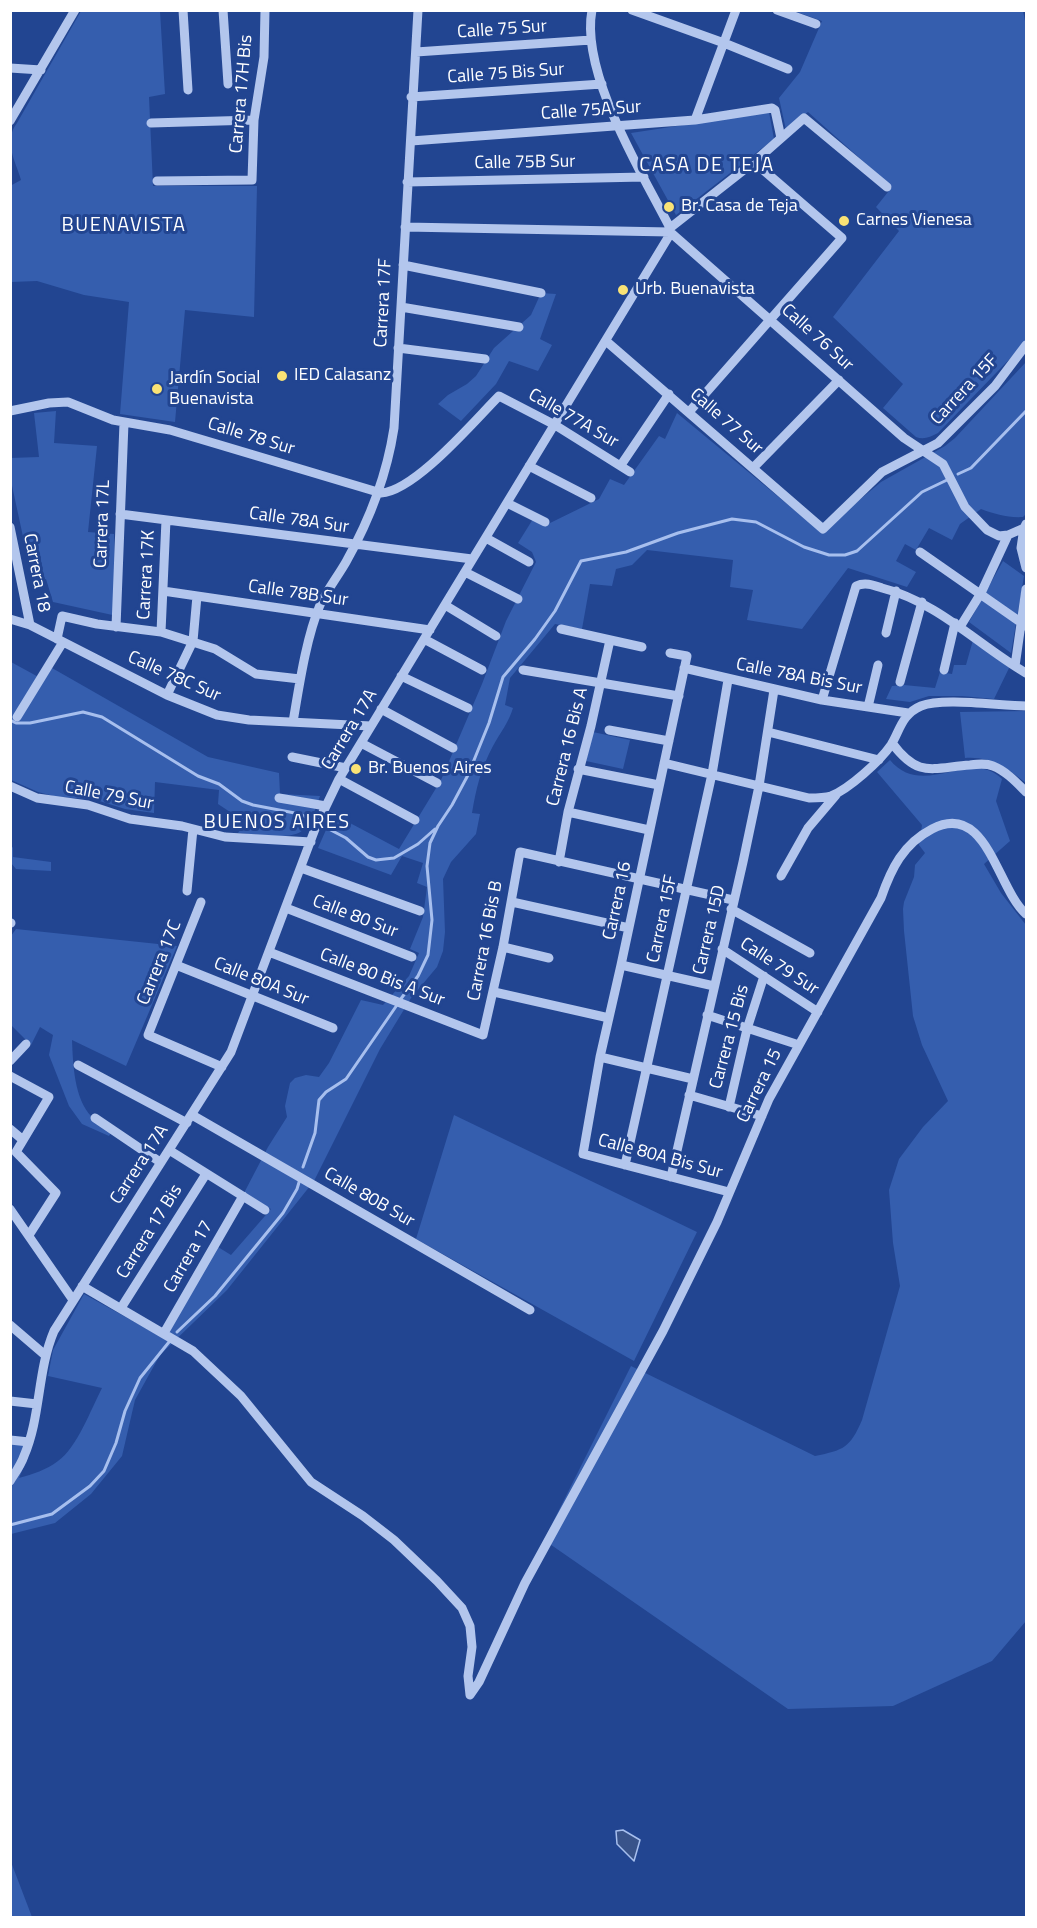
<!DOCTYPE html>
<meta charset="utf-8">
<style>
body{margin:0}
#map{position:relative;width:1037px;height:1928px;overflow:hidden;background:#224591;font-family:"Titillium Web",sans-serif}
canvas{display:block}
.frame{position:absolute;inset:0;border:12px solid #fff;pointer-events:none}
</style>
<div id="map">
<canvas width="1037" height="1928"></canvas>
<div class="frame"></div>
</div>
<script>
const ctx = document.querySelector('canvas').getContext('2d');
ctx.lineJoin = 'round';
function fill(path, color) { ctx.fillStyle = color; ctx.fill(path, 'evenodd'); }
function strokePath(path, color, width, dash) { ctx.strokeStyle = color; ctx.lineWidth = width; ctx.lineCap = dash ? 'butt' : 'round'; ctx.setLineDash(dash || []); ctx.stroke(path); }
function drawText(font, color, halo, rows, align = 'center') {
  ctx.font = font + ' "Titillium Web",sans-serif'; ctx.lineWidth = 6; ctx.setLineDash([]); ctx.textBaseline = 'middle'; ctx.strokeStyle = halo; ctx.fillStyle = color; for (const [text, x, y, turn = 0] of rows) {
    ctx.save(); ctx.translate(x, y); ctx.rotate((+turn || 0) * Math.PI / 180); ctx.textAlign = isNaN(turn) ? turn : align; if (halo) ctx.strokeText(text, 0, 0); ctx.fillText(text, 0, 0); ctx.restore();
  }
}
fill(new Path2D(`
 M81,11H160L165,94L149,97L153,186H257L254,317L185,310L175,422L120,414L129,302L84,295L37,281L11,282L10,186L21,180C15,160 3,141 17,123Z
 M794,11H1023L1026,26V342L938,433C930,437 924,440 916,437L883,408L903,384L833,317L899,231L876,207L892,187L808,112L786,130L779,98L800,72L822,21Z
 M769,112L774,139L676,215L631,133Z
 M541,293L556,294L540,339L552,345L538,371L509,361L496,384L461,421L438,404L448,395L467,384L476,376L494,348L531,315Z
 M1026,362V514L1023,517C1008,518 995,514 981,509L960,524L952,540L929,528L916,550L905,544L896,561L916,572L907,587L848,568L802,629L747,620L753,590L730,587L733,560L647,550L632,565L616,569L612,586L590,584L582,629L555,624L510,678L505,705L513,708C509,722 500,733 493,746C481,768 476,789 472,813L480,814L476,834L451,862L443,879L445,932L443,951L437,967L411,998L380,1049L314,1181L227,1290L160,1355L135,1400L122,1456L91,1494L55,1523L11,1534L10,1441L33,1444L19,1478C33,1474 46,1470 58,1461C77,1448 91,1409 102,1388L48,1376L53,1350L84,1294L158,1335L218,1247L231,1255L271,1209L244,1193L268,1147L287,1117L285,1106L290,1083L295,1078L306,1075L319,1077L329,1063L361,1000L383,1005L409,976L419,953L410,949L423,917L427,887L417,883L423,863L402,856L391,875L318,848L333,814L399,849L441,780L482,684L506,621L536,562L532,552L518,543L533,519L546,525L599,499L610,479L624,485L659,436L665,439L677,413L821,532L881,482L945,446L955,438Z
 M56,411L54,443L97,446L88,532L114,534L117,616L53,602L46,579L33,583L11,481L10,458L39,457L34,413Z
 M1003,561L1024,576L1011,653L969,622Z
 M973,640L1010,666L994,699L962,696H929L910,702L886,699L892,686L904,685L935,688L940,672L952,674L954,665H966Z
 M11,662L44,680L52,668L208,757L279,773L280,794L320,796C316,807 312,821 303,830C292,841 254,834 238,833L245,822L218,804L219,790L155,782L154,813L125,809L93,799L57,797L38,792L11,780Z
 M1026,711V783C1007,768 991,756 965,758L960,712Z
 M593,732L630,740L623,769L586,761Z
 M890,760C923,800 971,747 1002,779L996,801L1010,841L984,864L1001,893L1026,925V1621L992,1661L893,1706L788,1709L544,1540L631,1366L815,1456C844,1450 850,1448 862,1420L900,1286L893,1243L889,1190L899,1159L923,1127L948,1101L922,1045L913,1016L904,931L903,909L904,902L914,877L915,865L925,853L919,845L922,825L877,772Z
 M11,845L13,848V857L51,862V871L16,869L11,863Z
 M16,929L177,946L126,1066L72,1040C73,1064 74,1099 92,1117C98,1122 106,1127 112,1131L109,1136L82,1124L69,1106L49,1055L53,1035L40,1027L31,1045L11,1025V936Z
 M454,1115L697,1232L634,1361L416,1239Z
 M11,1862L32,1917H11Z`), '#355eae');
const water = new Path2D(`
 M623,1830L640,1840L634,1861L617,1844L616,1831Z`);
fill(water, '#39538a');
strokePath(water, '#a7bfee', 1.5);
strokePath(new Path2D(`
 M958,474L971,468L1026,411
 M10,720L16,723H30L83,712L102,717L198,776L219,784L242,801L253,805L300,814L346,838L368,857L376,860L394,858L418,844L435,829
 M400,1000L418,976L428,955L432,920L427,866L430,843L438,826L452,805L468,775L489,723L503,677L535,639L555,611L581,561L626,552L678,533L732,519L756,522L804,547L829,555H845L857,551L922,492L947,480
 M303,1167L315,1133L319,1100L326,1092L346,1079L397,1005
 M177,1332L215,1296L256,1246L283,1213L297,1189L300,1179
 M10,1525L52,1514L90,1486L104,1471L116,1443L125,1411L140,1378L169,1342`), '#a7bfee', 3);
strokePath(new Path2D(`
 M183,10L188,90
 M223,10L228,84
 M632,10L724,43L788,69
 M777,10L816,24
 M416,52L591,40
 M10,68L41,70
 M411,97L602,84
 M695,120L736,10
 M10,121L75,10
 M151,123L254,120
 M411,141L695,120L772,108L775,110L781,138
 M157,181L252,180L254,120L264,57L265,10
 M407,182L644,177
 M405,227L670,232L904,438L943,464L965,507L987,530L999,536L1008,535L1024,528L1026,524
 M670,228L754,162L804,118L887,187
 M403,265L541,293
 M401,307L519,327
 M606,341L823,529L882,472L938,443L995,386L1026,345
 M398,348L485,359
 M10,411L49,403L68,402L113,420L170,430L381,493C415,491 474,421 499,396L555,425L630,472
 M689,412L842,238L754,162
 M621,465L669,394
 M529,466L591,498
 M753,468L839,380
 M507,503L545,522
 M120,514L472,559
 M10,527L30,625
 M1024,528L1021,548L1026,568
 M486,538L529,562
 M920,552L1026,626
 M465,572L518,599
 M163,591L430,630
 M445,605L496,636
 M10,619L30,625L167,695L217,715L249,720L371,726
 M116,627L124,423
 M960,627L981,593L1008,535
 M561,629L642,647
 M161,632L166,520
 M886,633L896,591
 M57,639L62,616L97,624L161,632L215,649L256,674L300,679
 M424,639L482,670
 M670,653L687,656L621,965L600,1057L583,1154L729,1192
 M1015,666L1026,589
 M684,668L822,700L908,713
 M523,670L679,696
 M944,670L955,623
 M401,676L468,708
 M900,682L922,602
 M167,695L193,641L197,596
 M822,700L856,586C865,582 873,585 882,588C938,602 978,645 1026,673
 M868,707L878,665
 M381,709L453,748
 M17,717L63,642
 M293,722C299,687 306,638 320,605C327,590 338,576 346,562C369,521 387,474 394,428L418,10
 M609,730L669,741
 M768,732L879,760
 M361,743L437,783
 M892,743C918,778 931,768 970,765C978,764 986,763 993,766C1006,771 1017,783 1026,792
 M292,757L346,768
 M664,763L809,798C816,798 824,798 831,796C849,789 880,761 891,745C900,730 902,714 921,706C943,697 1000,706 1026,706
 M578,769L659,785
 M339,779L415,820
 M10,786L37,798L88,805L130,819L182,826L225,837L311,842
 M279,798L326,806
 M568,812L649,830
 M559,862L568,812L591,726L610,640
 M301,868L420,911
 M781,876L808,828L836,795
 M187,891L193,829
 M201,902L148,1035L222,1067
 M512,902L629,928
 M286,908L412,957
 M731,909L810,953
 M10,923H11
 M503,947L549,958
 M722,949L818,1012
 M269,952L483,1035L503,947L520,852L733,900
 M176,965L333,1028
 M621,965L714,986
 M494,992L609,1018
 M707,1015L799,1045
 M600,1057L693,1079
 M10,1061L26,1044
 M78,1065L187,1123
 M10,1076L49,1097L16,1152L56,1193L29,1235
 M689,1095L762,1116
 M729,1107L747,1029L764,976
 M192,1115L530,1310
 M95,1118L160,1162
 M10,1129L23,1140
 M169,1150L265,1210
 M625,1165L712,774L728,680
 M671,1177L743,862L759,786L774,690
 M10,1209L73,1300
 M82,1286L193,1351L241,1396L311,1482L363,1516L394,1540L437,1581L462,1608L470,1626L472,1647L468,1676L470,1695
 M121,1308L206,1174
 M10,1325L45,1355
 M164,1333L243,1196
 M10,1401L37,1404
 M10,1440L29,1442
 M10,1481C15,1473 21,1465 24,1456C41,1417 37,1371 54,1331L231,1052L315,829L339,779L669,236L670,228C642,173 580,73 592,10
 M470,1695L479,1682L525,1583L663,1331L717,1222L769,1099L881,898C891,869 903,844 932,829C987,800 997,889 1026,914`), '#b3c6ed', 9);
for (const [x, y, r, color] of [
 [669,207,6,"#f9e275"],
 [844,221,6,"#f9e275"],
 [623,290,6,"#f9e275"],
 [282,376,6,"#f9e275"],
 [157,389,6,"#f9e275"],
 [356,769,6,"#f9e275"]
]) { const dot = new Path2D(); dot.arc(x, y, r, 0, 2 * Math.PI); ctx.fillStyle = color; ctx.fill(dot); strokePath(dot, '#224591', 2); }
drawText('18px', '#fff', '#224591', [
 ["Calle 75 Sur",502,30,-4],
 ["Calle 75 Bis Sur",506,74,-4],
 ["Carrera 17H Bis",242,94,-85],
 ["Calle 75A Sur",591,111,-4],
 ["Calle 75B Sur",525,163,-1],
 ["Carrera 17F",384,303,-87],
 ["Calle 76 Sur",817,338,42],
 ["Carrera 15F",965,390,-47],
 ["Calle 77A Sur",573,419,30],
 ["Calle 77 Sur",726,422,41],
 ["Calle 78 Sur",251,437,17],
 ["Calle 78A Sur",299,521,8],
 ["Carrera 17L",103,524,-88],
 ["Carrera 18",36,573,79],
 ["Carrera 17K",147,575,-87],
 ["Calle 78B Sur",298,594,8],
 ["Calle 78C Sur",174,677,24],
 ["Calle 78A Bis Sur",799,677,11],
 ["Carrera 17A",350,730,-59],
 ["Carrera 16 Bis A",568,747,-76],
 ["Calle 79 Sur",109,796,11],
 ["Carrera 16",618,901,-78],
 ["Calle 80 Sur",355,917,21],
 ["Carrera 15F",663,919,-78],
 ["Carrera 15D",710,930,-77],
 ["Carrera 16 Bis B",486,941,-79],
 ["Carrera 17C",160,963,-68],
 ["Calle 79 Sur",779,967,33],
 ["Calle 80 Bis A Sur",382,978,21],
 ["Calle 80A Sur",261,982,22],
 ["Carrera 15 Bis",730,1037,-75],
 ["Carrera 15",760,1086,-64],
 ["Calle 80A Bis Sur",660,1157,15],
 ["Carrera 17A",140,1165,-57],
 ["Calle 80B Sur",369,1198,30],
 ["Carrera 17 Bis",150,1232,-58],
 ["Carrera 17",189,1257,-60]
]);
drawText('18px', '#fff', '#224591', [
 ["Br. Casa de Teja",681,207],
 ["Carnes Vienesa",856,221],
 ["Urb. Buenavista",635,290],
 ["IED Calasanz",294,376],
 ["Jardín Social",169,379],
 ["Buenavista",169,400],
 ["Br. Buenos Aires",368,769]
], 'left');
ctx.letterSpacing = '1.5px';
drawText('20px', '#fff', '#224591', [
 ["CASA DE TEJA",707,166],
 ["BUENAVISTA",124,226],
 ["BUENOS AIRES",277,823]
]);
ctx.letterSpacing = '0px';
</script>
